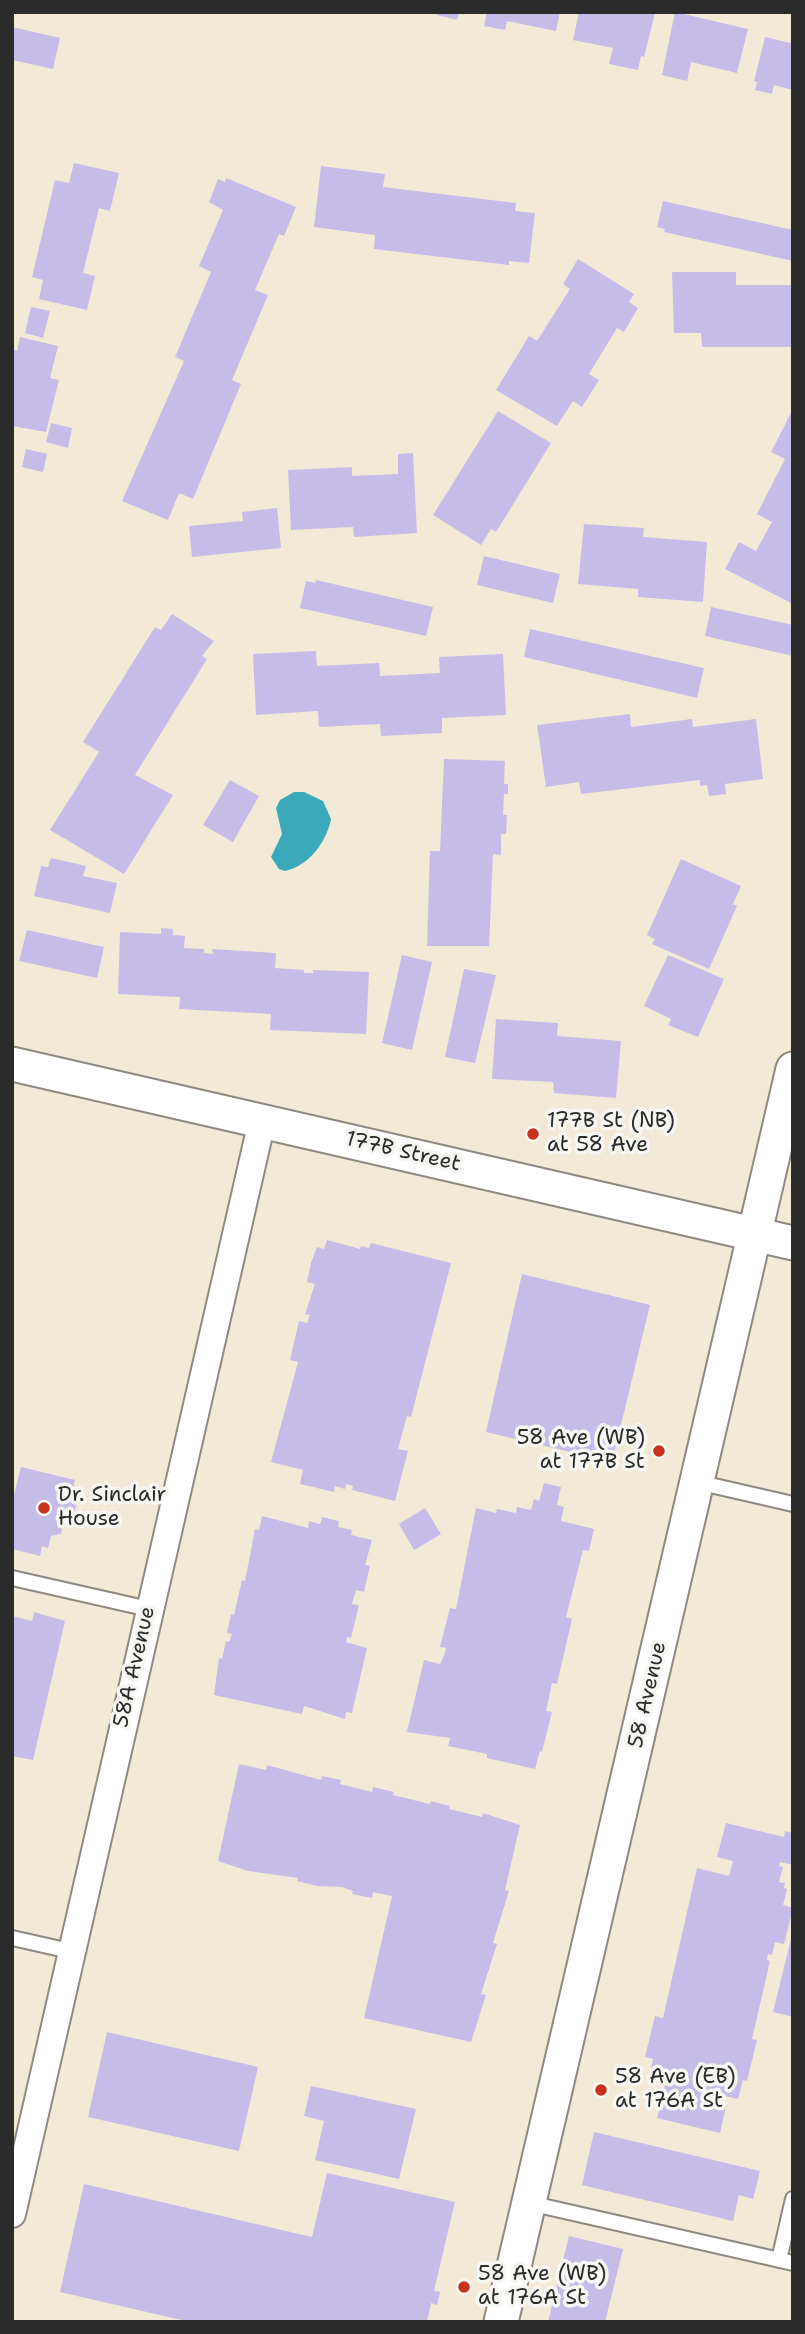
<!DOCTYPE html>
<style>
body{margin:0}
#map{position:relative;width:805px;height:2334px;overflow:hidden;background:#f2ead7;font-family:"Shantell Sans",sans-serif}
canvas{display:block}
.frame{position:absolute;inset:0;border:14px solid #2b2b2b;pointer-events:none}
</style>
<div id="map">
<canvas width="805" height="2334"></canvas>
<div class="frame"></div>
</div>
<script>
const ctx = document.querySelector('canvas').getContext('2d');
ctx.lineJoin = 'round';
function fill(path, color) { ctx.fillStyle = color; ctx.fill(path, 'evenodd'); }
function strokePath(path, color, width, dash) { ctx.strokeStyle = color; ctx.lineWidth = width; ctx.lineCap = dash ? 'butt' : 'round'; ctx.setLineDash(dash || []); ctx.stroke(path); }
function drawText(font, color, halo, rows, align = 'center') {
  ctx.font = font + ' "Shantell Sans",sans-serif'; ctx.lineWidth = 7; ctx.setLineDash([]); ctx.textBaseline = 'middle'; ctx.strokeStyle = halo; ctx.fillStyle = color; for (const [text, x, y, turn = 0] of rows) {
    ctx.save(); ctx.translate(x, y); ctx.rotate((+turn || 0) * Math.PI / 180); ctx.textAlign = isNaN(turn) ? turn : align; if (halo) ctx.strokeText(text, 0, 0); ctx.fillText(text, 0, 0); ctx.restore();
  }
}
fill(new Path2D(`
 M294,792H304L323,801L331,819C327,841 309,866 285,871L279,869L271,857L282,834L276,808L280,800Z`), '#3ba9b9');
fill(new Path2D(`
 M438,12H459L457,20L437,15Z
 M487,12H560L556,31L507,21L505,30L484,26Z
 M579,12L655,13L644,57L641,56L638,70L609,64L613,48L573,40Z
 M675,12L748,29L737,73L691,62L687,81L662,75Z
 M12,27L60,38L53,69L12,60Z
 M765,37L790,43L793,40V90L774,85L772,94L755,90L757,82L754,81Z
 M74,163L119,173L110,211L99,208L83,273L95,276L87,310L39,299L43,280L32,277L55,180L69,183Z
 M321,166L385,174L383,187L516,203L515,211L535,213L529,263L509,261V265L374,249L375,235L314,227Z
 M226,178L296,207L284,236L279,234L255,290L268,295L232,380L241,384L193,499L179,493L168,520L122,501L184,361L175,357L211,272L199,266L223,210L209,202L218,179L225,182Z
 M663,201L793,230V261L664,232L665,229L657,227Z
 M578,259L634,294L629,302L638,308L624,332L617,328L589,374L599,380L582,407L573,401L557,426L496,390L529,336L537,341L570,289L563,284Z
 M672,272H736V285H793V347H702L701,333H674Z
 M31,307L50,311L43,338L25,333Z
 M20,337L58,346L50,378L59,380L46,432L12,426V349L17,351Z
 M793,409V604L725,569L739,542L756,551L772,522L757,514L785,459L771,452Z
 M498,411L551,443L496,532L491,529L481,545L433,515Z
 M51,423L72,428L68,448L46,442Z
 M26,449L47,454L43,472L22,467Z
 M413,453L417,533L354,537L353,527L291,530L288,470L352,467V476L398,474V454Z
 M277,508L281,548L192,557L189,526L243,521L242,512Z
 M584,524L644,528L643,537L707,542L703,602L638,597V589L578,584Z
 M484,556L560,574L553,603L477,585Z
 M316,580L433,607L426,636L300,608L306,581L315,583Z
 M711,607L793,625V656L705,636Z
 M172,614L214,641L202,656L207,659L135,775L173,795L124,874L50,830L99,752L83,742L155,627L161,630Z
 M530,629L704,668L697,698L524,657Z
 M316,651L317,666L379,663L380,676L440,673L439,657L503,654L506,715L442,718V733L381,736L380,724L319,727L318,711L256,715L253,654Z
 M630,714L631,727L692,719L693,727L756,719L763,779L725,784L726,794L709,796L707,785L700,786V780L581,794L579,782L546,787L537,725Z
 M444,759L505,761L504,784H508V794H504L503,815H507L506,834H501V855L493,854L489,946H427L430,851H440Z
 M230,780L259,796L233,842L203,825Z
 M51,858L86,866L83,876L117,883L110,913L34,896L41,866L48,867Z
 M681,859L741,886L733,904L737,906L709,969L652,944L655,939L647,935Z
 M161,928L173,929V935L185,936L184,948L204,949V953L213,954L212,949L276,953L275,968L304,970V973H313V970L369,972L366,1034L270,1030L271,1014L179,1009L180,997L118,994L120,932L161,934Z
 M27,930L104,947L97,978L19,961Z
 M402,955L432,962L412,1050L382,1043Z
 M668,955L724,979L698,1037L668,1025L671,1019L644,1006Z
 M464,969L496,975L475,1063L445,1057Z
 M496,1019L558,1023L557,1036L621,1041L616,1098L554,1093L553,1082L492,1079Z
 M327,1240L360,1249L361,1246L369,1248L371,1243L451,1263L411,1417L407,1416L398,1449L408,1451L395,1501L352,1490L353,1486L346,1484L345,1489L335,1486L334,1492L300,1484L303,1470L271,1462L298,1362L290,1360L299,1321L307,1323L310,1315L305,1314L315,1284L307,1282L311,1263L317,1247L324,1249Z
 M522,1274L650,1305L612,1462L486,1432Z
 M21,1467L75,1480L71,1499L77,1501L74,1515L66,1513L61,1534L51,1536L48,1548L42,1546L40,1556L12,1549V1503Z
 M544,1483L561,1487L557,1505L564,1507L561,1521L594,1529L589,1551L583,1550L566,1617L572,1619L557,1684L552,1683L546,1711L552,1712L542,1752L540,1751L535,1769L487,1758V1754L448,1746L450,1738L407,1732L424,1660L440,1664L444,1656L446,1648L440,1647L450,1608L456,1609L476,1508L496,1513L497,1509L516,1513L517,1507L531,1510L534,1499L539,1501Z
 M425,1508L441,1534L414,1550L399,1524Z
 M262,1516L308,1528L309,1521L320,1524L322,1517L339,1521L338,1527L352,1530L351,1535L372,1540L365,1565L370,1566L364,1592L356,1590L352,1604L359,1605L351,1638L347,1637L346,1642L367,1648L352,1713L346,1712L345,1719L304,1706L302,1714L214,1695L219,1658L222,1659L226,1641L229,1642L232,1634L227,1633L231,1614L234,1615L242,1580L245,1581L255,1529L259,1530Z
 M34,1612L65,1621L33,1760L12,1756V1616L32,1621Z
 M239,1764L266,1770L267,1765L321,1780L322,1776L341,1780L340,1784L372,1792L373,1787L394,1792L393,1795L430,1804L431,1801L450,1806L449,1809L482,1817L483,1813L520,1825L505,1890L509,1891L493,1943L497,1944L481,1994L486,1995L471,2042L364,2018L392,1896L373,1892L372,1898L352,1894L353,1891L342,1887L317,1886L297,1881L298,1878L248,1871L218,1861Z
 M726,1823L784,1837L785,1831L793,1833V1865L780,1862L779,1866L783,1867L779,1882L785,1883L784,1888L787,1889L783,1905L793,1908L784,1944L775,1942L772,1955L768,1954L767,1960L770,1961L752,2039L757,2040L747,2081L743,2080L738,2099L724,2096L722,2105L726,2106L720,2133L657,2118L666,2082L649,2078L653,2059L645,2057L655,2016L663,2018L697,1868L729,1876L733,1861L717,1857Z
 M792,1935H793V2017L773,2012Z
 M107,2032L258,2067L239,2151L88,2117Z
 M311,2086L416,2109L399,2179L315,2160L324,2121L304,2116Z
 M594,2132L760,2171L753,2199L739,2195L733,2221L582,2185Z
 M327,2173L455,2202L434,2291L440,2292L437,2305L431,2303L427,2322H190L60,2292L84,2184L312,2237Z
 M569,2236L623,2249L605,2322H548Z`), '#c5bde8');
const service = new Path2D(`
 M697,1482L793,1504
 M12,1578L149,1609
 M12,1938L70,1951
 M529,2203L793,2263
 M779,2260L793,2199`);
const minor = new Path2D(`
 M12,2214L262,1121`);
const tertiary = new Path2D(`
 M12,1064L793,1243
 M501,2322L793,1069`);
strokePath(service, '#8e8a81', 18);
strokePath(minor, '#8e8a81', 30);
strokePath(tertiary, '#8e8a81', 37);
strokePath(service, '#fff', 14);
strokePath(minor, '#fff', 26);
strokePath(tertiary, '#fff', 33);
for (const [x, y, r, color] of [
 [533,1134,7,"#c8321e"],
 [659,1451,7,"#c8321e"],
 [44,1508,7,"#c8321e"],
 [601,2090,7,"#c8321e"],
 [464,2287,7,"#c8321e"]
]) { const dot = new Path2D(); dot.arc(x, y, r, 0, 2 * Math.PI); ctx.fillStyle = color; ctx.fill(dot); strokePath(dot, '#f6f6f2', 2.5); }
drawText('21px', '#2b2b2b', '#f6f6f2', [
 ["177B St (NB)",547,1122],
 ["at 58 Ave",547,1146],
 ["58 Ave (WB)",645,1439,"right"],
 ["at 177B St",645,1463,"right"],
 ["Dr. Sinclair",58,1496],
 ["House",58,1520],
 ["58 Ave (EB)",615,2078],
 ["at 176A St",615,2102],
 ["58 Ave (WB)",478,2275],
 ["at 176A St",478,2299]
], 'left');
drawText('21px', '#2b2b2b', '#f6f6f2', [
 ["177B Street",403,1152,13],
 ["58A Avenue",135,1667,-77],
 ["58 Avenue",648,1695,-77]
]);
</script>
